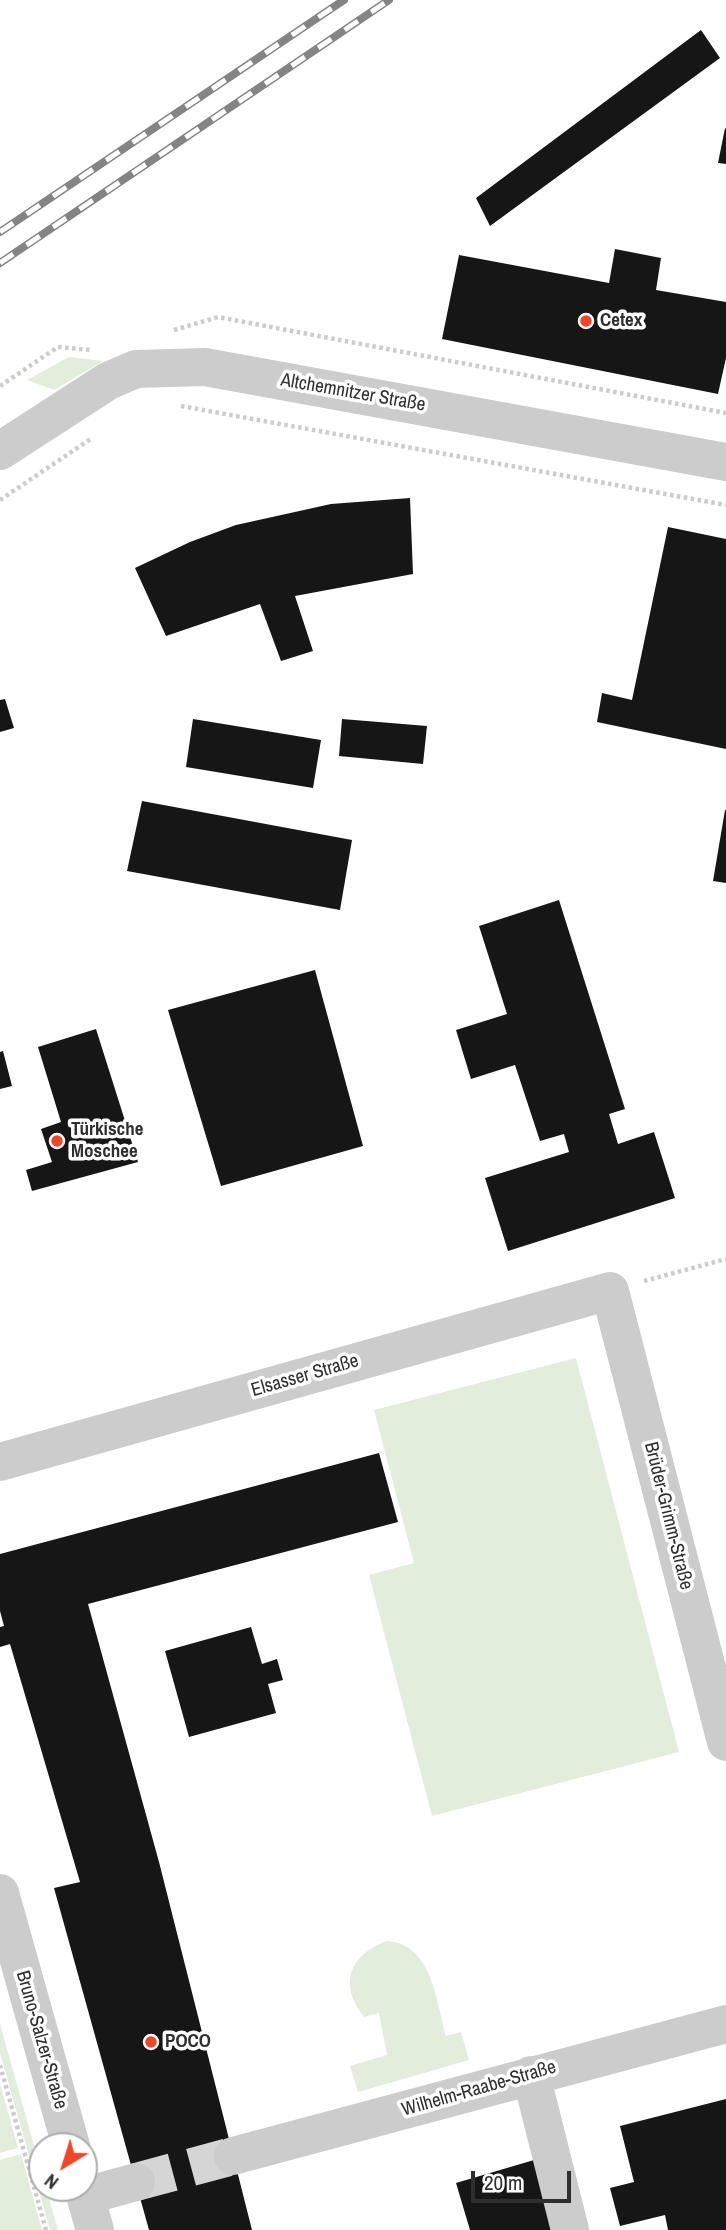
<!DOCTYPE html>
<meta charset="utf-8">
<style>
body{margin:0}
#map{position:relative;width:726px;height:2230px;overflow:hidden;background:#fff;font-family:"Archivo Narrow",sans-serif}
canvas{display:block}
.north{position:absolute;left:28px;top:2132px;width:70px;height:70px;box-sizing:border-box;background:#fff;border:2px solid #acacac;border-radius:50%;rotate:218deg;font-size:19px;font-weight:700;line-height:28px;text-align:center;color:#2f2f2f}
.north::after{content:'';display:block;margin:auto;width:24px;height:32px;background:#f04528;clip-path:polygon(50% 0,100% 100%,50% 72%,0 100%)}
.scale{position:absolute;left:471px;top:2171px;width:100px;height:32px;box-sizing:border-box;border:4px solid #2f2f2f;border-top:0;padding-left:9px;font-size:21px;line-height:24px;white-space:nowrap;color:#2f2f2f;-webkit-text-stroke:5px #fff;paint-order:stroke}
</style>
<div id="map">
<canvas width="726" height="2230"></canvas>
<div class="north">N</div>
<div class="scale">20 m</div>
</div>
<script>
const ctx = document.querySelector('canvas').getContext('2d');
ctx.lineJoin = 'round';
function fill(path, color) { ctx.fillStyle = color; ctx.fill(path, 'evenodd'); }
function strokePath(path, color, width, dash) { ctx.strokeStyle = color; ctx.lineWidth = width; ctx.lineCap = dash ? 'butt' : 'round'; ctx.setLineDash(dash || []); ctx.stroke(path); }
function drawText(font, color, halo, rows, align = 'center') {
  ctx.font = font + ' "Archivo Narrow",sans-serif'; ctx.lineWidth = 7; ctx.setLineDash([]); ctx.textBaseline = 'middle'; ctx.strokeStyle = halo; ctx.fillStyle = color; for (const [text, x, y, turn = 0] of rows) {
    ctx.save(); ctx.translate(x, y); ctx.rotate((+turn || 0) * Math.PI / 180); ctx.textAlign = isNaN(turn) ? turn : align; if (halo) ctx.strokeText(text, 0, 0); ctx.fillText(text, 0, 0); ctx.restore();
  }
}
fill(new Path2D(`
 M69,357L103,361L54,390L27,380Z
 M576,1358L679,1752L432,1816L369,1575L414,1563L374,1410Z
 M386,1941C432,1943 436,2000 446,2036L461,2032L469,2060L358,2092L350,2066L387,2055L379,2013L364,2017C338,1984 349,1956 386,1941Z
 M0,2024L42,2174V2188H46L58,2230H50L0,2053Z
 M0,2084L18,2148L0,2153Z
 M21,2154L42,2230H0V2160Z`), '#e2eddc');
fill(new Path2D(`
 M701,30L720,58L490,226L476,198Z
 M725,128L726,129V164L718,163Z
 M615,249L661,258L656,290L726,302V358L718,394L442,339L459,255L609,283Z
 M410,498L413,574L295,596L313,651L281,661L260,604L166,636L135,568L190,542L236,525L331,504Z
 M668,527L726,539V749L597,722L602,693L632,700Z
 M5,699L14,728L0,732V700Z
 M193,719L321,740L313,788L186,767Z
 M342,719L427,726L423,764L339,756Z
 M142,801L352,840L340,910L127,871Z
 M725,810H726V883L713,881Z
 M559,900L625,1109L609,1114L618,1144L654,1132L675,1198L508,1251L485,1178L569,1152L564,1134L540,1141L515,1065L471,1079L456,1030L507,1014L479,926Z
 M315,970L363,1146L221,1186L168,1010Z
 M96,1029L138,1162L32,1191L26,1170L52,1162L41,1129L61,1122L38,1047Z
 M3,1051L12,1086L0,1089V1052Z
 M379,1453L398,1522L88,1604L159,1862L252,2230H149L54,1888L80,1882L10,1644L0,1647V1627L4,1626L0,1611V1554Z
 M251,1627L262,1664L277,1659L283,1680L268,1684L276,1713L189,1737L165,1651Z
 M726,2099V2230H668L665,2215L620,2226L610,2188L634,2182L620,2126Z
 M534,2160L555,2230H470L456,2183Z`), '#161616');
strokePath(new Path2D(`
 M136,2182L233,2156`), '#d5d5d5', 38, [38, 19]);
strokePath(new Path2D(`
 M174,330L218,317L726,413
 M0,386L58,347L91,350
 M181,406L726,505
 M0,500L92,438
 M644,1281L726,1259
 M0,2065L46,2230`), '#ccc', 4.5, [3.5, 3.5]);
strokePath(new Path2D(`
 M0,451L108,381L136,369L205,367L726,462
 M0,1462L610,1291L726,1742
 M0,1893L71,2146
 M531,2075L570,2230
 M233,2156L726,2024
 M83,2188L95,2230
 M85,2196L136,2182`), '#ccc', 38);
const rail = new Path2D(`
 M0,232L344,0
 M0,263L389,0`);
strokePath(rail, '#848484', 8);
strokePath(rail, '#fff', 5, [16]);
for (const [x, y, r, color] of [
 [586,321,7,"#f04528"],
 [57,1141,7,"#f04528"],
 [151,2042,7,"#f04528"]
]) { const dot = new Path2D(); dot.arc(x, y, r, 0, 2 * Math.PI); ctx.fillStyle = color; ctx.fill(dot); strokePath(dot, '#fff', 2.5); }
drawText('bold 19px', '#2f2f2f', '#fff', [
 ["Cetex",600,321],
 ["Türkische",71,1130],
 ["Moschee",71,1152],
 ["POCO",165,2042]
], 'left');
drawText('19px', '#2f2f2f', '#fff', [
 ["Altchemnitzer Straße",353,393,10],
 ["Elsasser Straße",305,1376,-16],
 ["Brüder-Grimm-Straße",668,1516,76],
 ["Bruno-Salzer-Straße",41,2040,74],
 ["Wilhelm-Raabe-Straße",479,2089,-16]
]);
</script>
